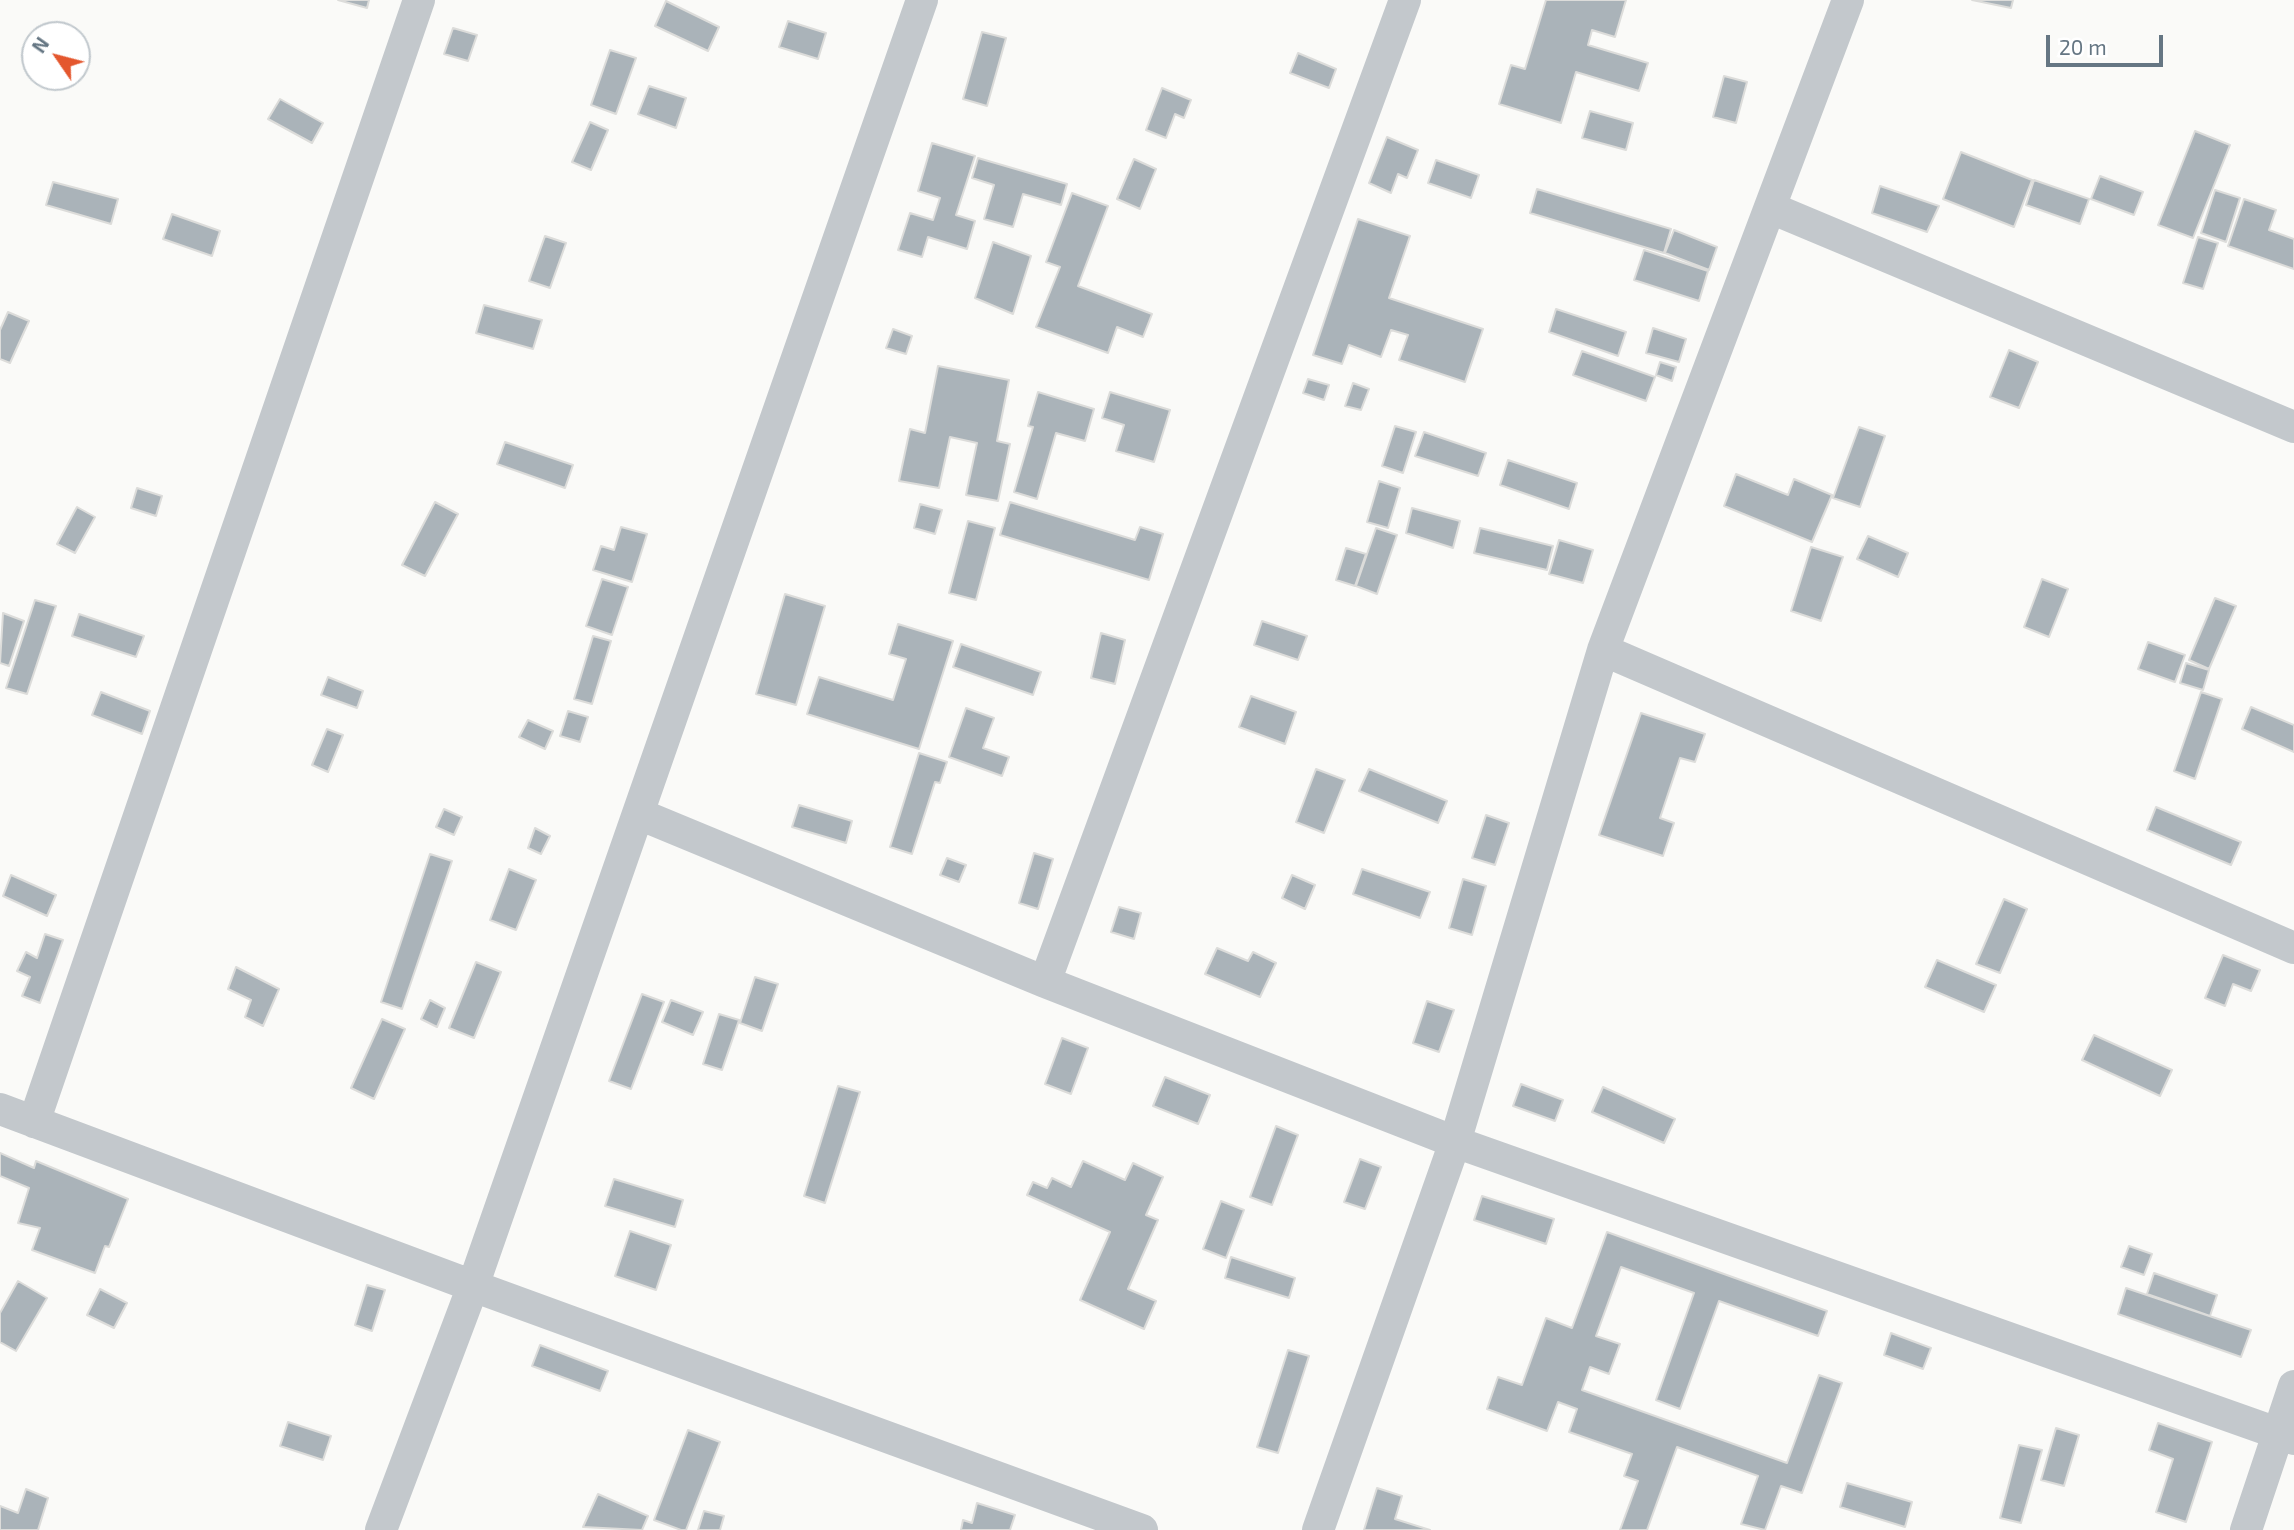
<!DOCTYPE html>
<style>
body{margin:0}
#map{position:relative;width:2294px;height:1530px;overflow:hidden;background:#fafaf8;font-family:"Exo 2",sans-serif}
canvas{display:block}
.north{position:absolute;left:21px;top:21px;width:70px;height:70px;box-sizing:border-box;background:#fff;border:2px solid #c1c8cd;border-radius:50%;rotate:305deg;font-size:19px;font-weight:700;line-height:28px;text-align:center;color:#657683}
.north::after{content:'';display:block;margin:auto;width:24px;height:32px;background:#e4572e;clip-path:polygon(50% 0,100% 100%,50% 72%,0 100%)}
.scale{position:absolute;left:2046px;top:35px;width:117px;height:32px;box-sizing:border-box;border:4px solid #657683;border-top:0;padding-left:9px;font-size:21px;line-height:24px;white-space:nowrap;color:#657683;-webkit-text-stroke:5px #fff;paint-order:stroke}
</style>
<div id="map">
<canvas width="2294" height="1530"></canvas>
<div class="north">N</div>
<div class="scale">20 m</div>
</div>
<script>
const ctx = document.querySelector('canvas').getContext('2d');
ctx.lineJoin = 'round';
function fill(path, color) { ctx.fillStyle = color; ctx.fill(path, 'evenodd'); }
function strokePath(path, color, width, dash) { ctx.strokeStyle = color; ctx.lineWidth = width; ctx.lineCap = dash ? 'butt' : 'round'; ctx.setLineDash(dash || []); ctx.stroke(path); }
const building = new Path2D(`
 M338,0H369L367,8Z
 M1546,0H1626L1615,37L1592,30L1588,45L1648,63L1639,91L1576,72L1561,123L1499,104L1511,65L1525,69Z
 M1972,0H2013L2011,8Z
 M666,1L719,27L708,51L655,26Z
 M788,21L826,33L818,59L779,47Z
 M453,28L477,35L468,61L444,54Z
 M982,32L1006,38L987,106L963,99Z
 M610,50L636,58L616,114L591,105Z
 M1298,53L1336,69L1329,88L1290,73Z
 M1724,76L1747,82L1736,123L1713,117Z
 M649,86L686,98L676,128L638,114Z
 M1162,88L1191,100L1184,118L1175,114L1166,138L1146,130Z
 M280,99L323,123L312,143L268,119Z
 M1590,111L1633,123L1626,150L1582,138Z
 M590,122L608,130L591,170L572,162Z
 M2195,131L2230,145L2193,238L2158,225Z
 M1387,137L1418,150L1407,178L1398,174L1391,193L1369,183Z
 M932,143L975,156L956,215L975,221L967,249L928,237L922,257L898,250L910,213L933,220L940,198L918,191Z
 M1961,152L2032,180L2014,227L1943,199Z
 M978,158L1067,184L1061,205L1023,194L1013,227L984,219L994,185L972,178Z
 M1134,159L1156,169L1140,209L1117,199Z
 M1436,160L1479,175L1471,198L1428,183Z
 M2100,176L2143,192L2134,215L2091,199Z
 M2034,180L2089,199L2080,224L2026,205Z
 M53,182L118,199L111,224L46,205Z
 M1880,186L1939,206L1927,232L1872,213Z
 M1537,189L1671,229L1664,253L1530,213Z
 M2215,190L2240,198L2226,242L2201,233Z
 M1072,193L1108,206L1078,286L1152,314L1143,337L1117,327L1108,353L1036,327L1060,267L1046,262Z
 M2244,199L2276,210L2269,230L2294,239V269L2228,246Z
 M172,214L220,231L212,256L163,239Z
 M1358,219L1410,236L1389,298L1483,329L1465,382L1399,360L1408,335L1391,330L1381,357L1349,345L1342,364L1313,355Z
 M1674,230L1717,247L1709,270L1665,253Z
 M545,236L566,243L550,288L529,281Z
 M2198,237L2218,243L2203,289L2183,283Z
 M993,242L1031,256L1013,314L975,298Z
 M1644,250L1708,271L1699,301L1634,280Z
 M484,305L542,320L533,349L476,333Z
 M1556,309L1626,332L1618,356L1549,332Z
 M8,312L29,321L10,363L0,359V330Z
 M1653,328L1686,339L1679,362L1646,353Z
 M893,329L912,336L906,354L886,348Z
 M2009,350L2038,362L2019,408L1990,397Z
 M1582,351L1655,377L1646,401L1573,375Z
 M1660,362L1676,367L1672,381L1656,375Z
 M938,366L1009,380L997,441L1010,444L998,501L966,495L977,443L950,437L939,488L899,481L910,429L925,433Z
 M1308,379L1329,385L1324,400L1303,393Z
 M1353,383L1369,389L1361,410L1345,406Z
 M1038,392L1094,409L1085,441L1056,433L1037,499L1014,492L1033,427L1028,426Z
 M1110,392L1170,410L1154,462L1116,451L1124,425L1102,418Z
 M1395,426L1416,432L1403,473L1382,466Z
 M1859,427L1885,436L1860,507L1833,498Z
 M1424,432L1486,453L1478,476L1415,456Z
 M505,442L573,465L565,488L497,464Z
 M1508,460L1577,483L1569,509L1500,485Z
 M1736,474L1788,495L1794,479L1832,495L1812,542L1724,506Z
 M1379,481L1400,488L1388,528L1367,522Z
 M137,488L162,496L156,516L131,508Z
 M435,502L458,514L425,576L402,565Z
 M1010,502L1135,540L1140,527L1163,534L1149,580L1000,535Z
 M920,504L942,510L935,534L914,528Z
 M77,507L95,517L75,553L57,544Z
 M1412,508L1460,521L1453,548L1406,533Z
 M968,521L995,528L976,600L949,593Z
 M621,527L647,534L632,582L593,570L601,546L614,550Z
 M1376,528L1397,535L1377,594L1356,586Z
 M1480,528L1553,546L1547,570L1474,553Z
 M1868,536L1908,553L1898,577L1857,559Z
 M1559,540L1593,550L1583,583L1549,574Z
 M1811,547L1843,557L1821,621L1791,611Z
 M1346,548L1366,554L1355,586L1336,580Z
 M602,579L628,587L612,635L586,626Z
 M2042,579L2068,589L2049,637L2024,627Z
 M785,594L825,606L796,705L756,694Z
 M2215,598L2236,606L2209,669L2189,660Z
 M35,600L56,606L27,694L6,688Z
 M3,613L24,621L9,666L0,663Z
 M79,614L144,636L136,657L72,636Z
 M1262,621L1307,636L1298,660L1254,645Z
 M898,624L953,641L919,749L807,714L819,677L893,700L906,659L889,654Z
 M1101,633L1125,640L1115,684L1091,678Z
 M593,636L611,641L592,704L574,699Z
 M2148,642L2185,655L2175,682L2138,669Z
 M961,644L1041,672L1033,695L953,667Z
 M2186,663L2209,670L2203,690L2180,683Z
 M328,677L363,691L357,708L321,695Z
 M101,692L150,711L142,734L92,715Z
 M2201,692L2222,699L2195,779L2174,771Z
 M1251,696L1296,712L1285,744L1239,727Z
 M2251,707L2294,725V752L2242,729Z
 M966,708L994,718L983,748L1009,757L1002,776L949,757Z
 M568,711L588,717L580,742L560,736Z
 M1641,713L1705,734L1695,762L1680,758L1660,818L1674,823L1663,856L1599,835Z
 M528,720L553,731L545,749L519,737Z
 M327,729L343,735L328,772L312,765Z
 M919,753L947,762L940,783L935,782L912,854L890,847Z
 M1316,769L1345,780L1324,833L1296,822Z
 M1369,769L1447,801L1438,823L1359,791Z
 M799,805L852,821L846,843L792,827Z
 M2156,807L2241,842L2231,865L2147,830Z
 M444,809L462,817L454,835L436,827Z
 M1486,815L1509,823L1495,865L1472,858Z
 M535,828L550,836L541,854L528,848Z
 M1034,853L1053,859L1038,909L1019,903Z
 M430,854L452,861L402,1009L381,1002Z
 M947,858L966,865L959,882L940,875Z
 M509,869L536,880L516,930L490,920Z
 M1362,869L1430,892L1420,918L1353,894Z
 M11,875L56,895L47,916L3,896Z
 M1292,875L1315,885L1305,909L1282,898Z
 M1463,879L1486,886L1472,935L1449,928Z
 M2004,899L2027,909L2000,973L1976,964Z
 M1119,907L1141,913L1134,939L1111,932Z
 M45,934L63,940L40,1003L22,996L30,977L17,971L26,952L37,958Z
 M1217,948L1248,961L1253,952L1276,963L1260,997L1205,974Z
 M2223,955L2260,970L2251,991L2233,984L2225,1006L2205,998Z
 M1937,960L1996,985L1984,1012L1925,987Z
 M476,962L501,972L474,1038L449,1028Z
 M236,967L279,989L263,1026L245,1017L251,1000L228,989Z
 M755,977L778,984L762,1031L740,1023Z
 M642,994L664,1002L631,1089L609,1081Z
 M430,1000L445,1008L437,1027L421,1019Z
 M671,1000L703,1012L693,1035L662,1022Z
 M1427,1001L1454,1010L1439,1052L1413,1043Z
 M719,1014L739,1020L722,1070L703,1064Z
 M382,1019L405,1029L374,1099L351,1088Z
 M2094,1035L2172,1070L2160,1096L2082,1060Z
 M1062,1038L1088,1048L1071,1094L1045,1084Z
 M1165,1077L1210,1095L1198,1124L1153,1106Z
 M1521,1084L1563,1100L1555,1121L1513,1106Z
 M838,1086L860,1092L825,1203L804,1196Z
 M1603,1087L1675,1119L1664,1143L1592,1112Z
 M1276,1126L1298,1135L1272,1205L1250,1197Z
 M0,1153L34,1168L36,1161L128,1199L109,1247L105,1246L95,1273L32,1250L40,1228L18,1223L29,1188L0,1176Z
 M1360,1159L1381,1167L1365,1209L1344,1202Z
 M1083,1161L1125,1180L1133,1163L1163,1177L1146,1215L1158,1220L1128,1289L1156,1301L1144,1329L1080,1300L1110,1232L1027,1195L1033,1182L1047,1188L1052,1178L1071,1187Z
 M614,1179L683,1200L675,1227L605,1206Z
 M1482,1196L1554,1219L1546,1244L1474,1220Z
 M1221,1201L1244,1210L1226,1258L1203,1249Z
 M630,1231L671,1245L656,1290L615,1276Z
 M1607,1232L1827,1311L1818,1336L1719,1301L1680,1409L1656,1400L1694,1293L1621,1267L1596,1336L1620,1344L1609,1374L1590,1367L1582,1390L1787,1463L1819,1375L1842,1383L1802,1493L1781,1486L1765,1530L1741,1524L1758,1476L1677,1447L1647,1530H1620L1638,1481L1624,1476L1632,1454L1569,1432L1577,1409L1558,1402L1547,1431L1487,1409L1498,1377L1522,1385L1546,1318L1572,1328Z
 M2129,1246L2152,1254L2144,1275L2121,1267Z
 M1231,1257L1295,1278L1289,1298L1225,1278Z
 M2154,1273L2217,1295L2210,1316L2147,1294Z
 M18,1281L47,1298L16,1351L0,1342V1313Z
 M367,1285L385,1290L372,1331L355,1325Z
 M2126,1288L2251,1330L2241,1357L2118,1314Z
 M100,1289L127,1303L114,1328L87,1315Z
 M1891,1333L1931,1348L1923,1369L1884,1355Z
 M540,1345L608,1371L600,1391L532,1366Z
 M1288,1350L1309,1356L1278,1453L1257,1447Z
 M288,1422L331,1436L323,1460L280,1446Z
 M2158,1423L2212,1442L2186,1522L2156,1512L2173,1459L2149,1450Z
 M2056,1428L2079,1435L2064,1486L2041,1480Z
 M688,1430L720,1442L686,1530H681L654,1520Z
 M2019,1445L2042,1450L2021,1523L2000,1518Z
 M1847,1483L1912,1502L1905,1527L1840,1507Z
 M1377,1488L1402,1496L1395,1519L1430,1530H1364Z
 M26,1489L48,1498L38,1530H0V1506L18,1513Z
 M598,1494L648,1516L642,1530L583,1527Z
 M977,1503L1015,1515L1010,1530H961L963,1520L972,1523Z
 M704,1511L724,1516L720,1530H698Z`);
fill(building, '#aab3b9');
strokePath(building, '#dcdcda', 2);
strokePath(new Path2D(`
 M1771,208L2294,427
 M1603,650L2294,948
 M639,814L1045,982L1455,1142L2294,1439
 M1045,982L1405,0
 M0,1109L473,1286L1142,1530
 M34,1122L419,0
 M381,1530L473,1286L922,0
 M1318,1530L1455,1142L1603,650L1848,0
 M2246,1530L2294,1386`), '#c3c8cc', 32);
</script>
